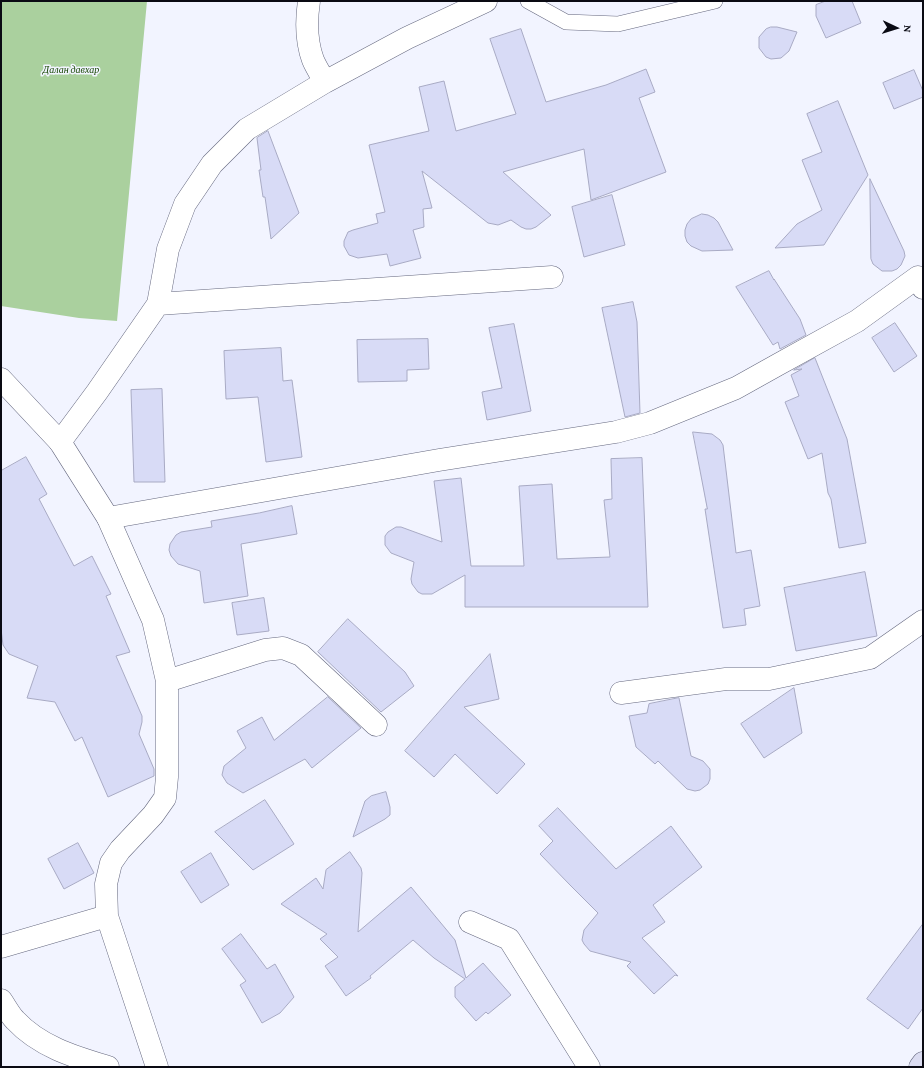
<!DOCTYPE html>
<meta charset="utf-8">
<style>
body{margin:0}
#map{position:relative;width:924px;height:1068px;overflow:hidden;background:#f2f4ff;font-family:"Crimson Pro",serif}
canvas{display:block}
.frame{position:absolute;inset:0;border:2px solid #0a0a13;pointer-events:none}
.north{position:absolute;left:876px;top:8px;width:40px;height:40px;-webkit-text-stroke:3px #f2f4ff;paint-order:stroke;rotate:94deg;font-size:11px;font-weight:700;line-height:16px;text-align:center;color:#0a0a13}
.north::after{content:'';display:block;margin:auto;width:14px;height:18px;background:#0a0a13;clip-path:polygon(50% 0,100% 100%,50% 72%,0 100%)}
</style>
<div id="map">
<canvas width="924" height="1068"></canvas>
<div class="frame"></div>
<div class="north">N</div>
</div>
<script>
const ctx = document.querySelector('canvas').getContext('2d');
ctx.lineJoin = 'round';
function fill(path, color) { ctx.fillStyle = color; ctx.fill(path, 'evenodd'); }
function strokePath(path, color, width, dash) { ctx.strokeStyle = color; ctx.lineWidth = width; ctx.lineCap = dash ? 'butt' : 'round'; ctx.setLineDash(dash || []); ctx.stroke(path); }
function drawText(font, color, halo, rows, align = 'center') {
  ctx.font = font + ' "Crimson Pro",serif'; ctx.lineWidth = 3; ctx.setLineDash([]); ctx.textBaseline = 'middle'; ctx.strokeStyle = halo; ctx.fillStyle = color; for (const [text, x, y, turn = 0] of rows) {
    ctx.save(); ctx.translate(x, y); ctx.rotate((+turn || 0) * Math.PI / 180); ctx.textAlign = isNaN(turn) ? turn : align; if (halo) ctx.strokeText(text, 0, 0); ctx.fillText(text, 0, 0); ctx.restore();
  }
}
fill(new Path2D(`
 M1,1H147L117,321L79,318L1,306Z`), '#aad09e');
const building = new Path2D(`
 M826,1H852L861,23L826,38L816,16V5Z
 M771,27H777L797,32L789,51L781,58L771,59L766,57L759,48V37L766,29Z
 M521,29L546,102L606,85L646,69L655,92L639,98L666,172L591,200L584,149L503,172L551,215L536,227L531,229H526L521,227L511,220L498,225L488,223L422,171L432,208L423,209L424,227L413,230L421,258L390,266L387,254L358,258L349,255L344,246V241L348,232L353,230L378,223L376,214L385,212L369,145L429,131L419,87L444,81L456,131L516,114L490,39Z
 M914,70L923,91V97L894,109L883,83Z
 M838,101L868,175L824,245L775,248L797,224L822,210L802,160L822,152L807,114Z
 M268,131L299,213L271,239L265,197H263L259,170H261L257,138Z
 M870,179L904,251L905,256L901,265L897,269L892,271H882L873,264L871,259Z
 M612,195L625,245L584,257L572,207Z
 M702,214L708,215L714,218L718,222L733,250L702,251L691,246L687,242L685,236V230L687,224L691,219Z
 M769,271L774,280V279L800,319L806,335L780,349L778,342L773,345L736,287Z
 M633,302L637,322L640,413L625,417L602,308Z
 M895,323L917,356L894,372L872,338Z
 M514,324L531,411L487,420L482,392L502,388L489,328Z
 M428,339L429,369L407,370V381L358,382L357,340Z
 M281,348L283,381L292,380L302,457L266,462L258,397L226,399L224,351Z
 M815,358L847,439L866,543L839,548L831,499L828,493L822,453L808,459L785,402L799,396L791,375L802,369L794,370Z
 M162,389L165,482H134L131,390Z
 M693,432L712,434L720,440L723,445L736,553L751,550L760,606L744,609L746,625L723,628L705,509H707Z
 M26,457L47,494L39,499L74,566L92,556L111,594L106,596L130,652L116,656L142,716V722L139,734L154,769V776L108,797L82,737L75,741L55,702L27,698L38,666L9,654L3,645L1,629V471Z
 M642,458L648,607H465V575L432,594H422L418,592L412,584L411,579L414,562L391,553L385,545V536L388,532L396,527H401L442,542L434,481L461,478L471,566H524L519,486L552,484L557,559L610,557L604,500L612,499L611,459Z
 M292,506L297,534L241,544L248,596L204,603L200,571L178,564L171,556L169,550L170,544L176,535L181,532L212,527L211,521L259,513Z
 M865,572L877,636L796,651L784,588Z
 M264,598L269,631L237,635L232,603Z
 M348,619L405,672L414,686L381,712L318,652Z
 M490,654L499,699L464,707L525,764L497,794L455,754L434,777L405,751Z
 M794,688L802,733L764,758L741,724Z
 M328,697L361,728L312,768L305,759L243,793L227,783L222,775L224,766L246,748L237,731L262,717L274,740Z
 M679,698L691,756L703,761L710,769V779L708,784L700,790L695,791L687,789L658,761L655,764L636,747L629,716L647,713L649,704Z
 M386,792L390,807V815L385,819L353,837L365,801L371,796Z
 M265,800L294,844L253,870L215,832Z
 M558,808L616,869L671,826L702,867L653,905L665,922L642,938L678,976L675,975L654,994L627,966L631,962L590,951L584,944L582,940L584,930L598,913L570,885L540,854L553,841L539,826Z
 M78,843L94,873L64,889L48,859Z
 M350,852L361,868L362,873L358,932L411,887L455,940L466,978L483,963L511,995L488,1014L486,1012L476,1021L455,997V987L465,979L434,958L413,940L370,976L371,978L346,996L325,966L338,957L320,939L327,934L281,904L316,878L323,889L326,870Z
 M211,853L229,885L201,903L181,872Z
 M923,924V1008L908,1029L867,999Z
 M241,934L267,969L275,964L294,997L280,1013L262,1023L240,985L246,981L222,949Z`);
fill(building, '#d8dbf6');
strokePath(building, '#a8aac4', 1);
const service = new Path2D(`
 M528,1L566,22L618,24L715,1`);
const minor = new Path2D(`
 M309,1C306,21 306,41 313,60C316,67 321,75 325,82
 M158,304L552,277
 M60,442L97,392L158,304L168,249L185,204L212,164L247,129L325,82L407,38L486,1
 M108,518L153,620L167,681V777L165,798L153,815L120,850L111,863L106,884L107,916L157,1067
 M167,681L265,650L283,648L301,655L376,725
 M621,693L726,679H769L870,658L923,621
 M470,922L509,939L589,1067
 M1,947L107,916
 M1,1000C6,1007 10,1015 15,1020C40,1047 75,1057 108,1067`);
const tertiary = new Path2D(`
 M1,379L60,442L108,518L439,460L616,432L650,423L736,388L779,364L857,321L918,277L923,288`);
const secondary = new Path2D(`
 M920,1067L923,1063`);
strokePath(service, '#65687f', 16);
strokePath(minor, '#65687f', 23);
strokePath(tertiary, '#65687f', 23);
strokePath(secondary, '#65687f', 23);
strokePath(service, '#fff', 15);
strokePath(minor, '#fff', 22);
strokePath(tertiary, '#fff', 22);
strokePath(secondary, '#dbdcf1', 22);
drawText('italic 10px', '#154600', '#f2f4ff', [
 ["Далан давхар",71,70]
]);
</script>
